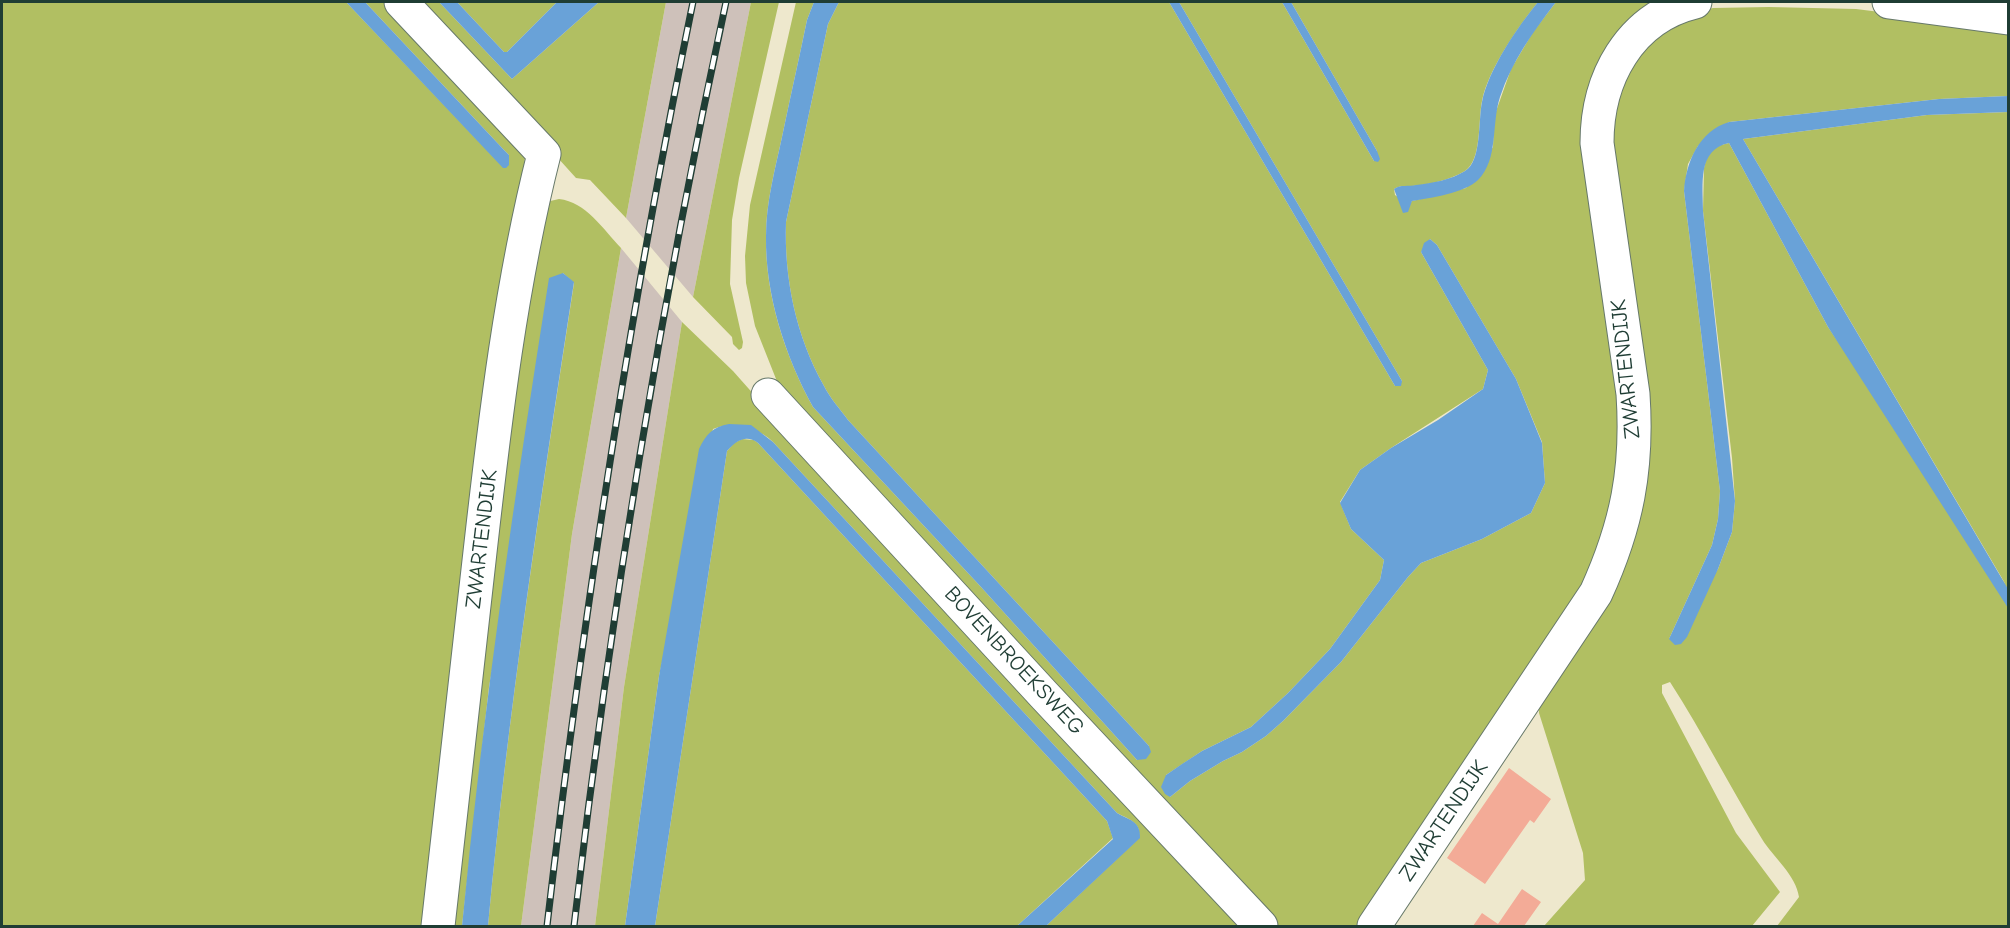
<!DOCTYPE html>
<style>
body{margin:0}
#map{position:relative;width:2010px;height:928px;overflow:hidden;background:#eee8cd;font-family:"Comic Neue",sans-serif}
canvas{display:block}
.frame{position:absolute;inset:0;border:3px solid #1f3d34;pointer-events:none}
</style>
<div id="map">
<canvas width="2010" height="928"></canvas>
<div class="frame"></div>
</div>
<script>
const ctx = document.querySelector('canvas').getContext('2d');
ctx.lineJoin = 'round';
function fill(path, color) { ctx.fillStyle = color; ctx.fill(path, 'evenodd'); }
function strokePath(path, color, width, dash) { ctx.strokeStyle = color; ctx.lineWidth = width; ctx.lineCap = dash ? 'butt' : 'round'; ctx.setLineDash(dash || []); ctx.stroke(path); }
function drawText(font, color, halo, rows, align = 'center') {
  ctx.font = font + ' "Comic Neue",sans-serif'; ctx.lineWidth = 4.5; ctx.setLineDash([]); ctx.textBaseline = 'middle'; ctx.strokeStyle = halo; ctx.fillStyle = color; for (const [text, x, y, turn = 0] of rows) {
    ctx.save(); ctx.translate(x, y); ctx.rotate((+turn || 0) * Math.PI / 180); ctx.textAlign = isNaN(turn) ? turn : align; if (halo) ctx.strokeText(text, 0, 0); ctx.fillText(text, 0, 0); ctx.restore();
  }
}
fill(new Path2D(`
 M666,2H751L693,297L626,218Z
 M621,248L682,322L624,687L595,926H521L572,534Z`), '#cec1ba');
fill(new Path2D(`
 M2,2H346L503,167L509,155L504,150L365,2H390L517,136L525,158L483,441L429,926H2Z
 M417,2H439L512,79L599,2H666L626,218L590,180L576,178Z
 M457,2H557L507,52H504Z
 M751,2H779L739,178L732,220L730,284L743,342L742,348L739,350L733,344L732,337L693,297Z
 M796,2H814L807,20C799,59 790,98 782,137C775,170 766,202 766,236C765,295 785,356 813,407L981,587L1137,760L1149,746L848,420C840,409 830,398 824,386C796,336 784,279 786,222L828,24L839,2H1169L1395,386L1402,381L1179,2H1282L1374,161L1377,151L1291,2H1538C1518,27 1488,70 1482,101C1478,120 1482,160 1465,171C1450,180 1428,185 1412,186C1405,186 1400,185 1394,189L1395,195L1409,205L1412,201L1466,188L1493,147L1494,117L1511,69L1533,32L1556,2H1667L1607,56L1625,426L1601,557L1360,926H1271L780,389L755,326L746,283L745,256L750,205ZM1430,239L1437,245L1516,379L1542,442L1545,483L1531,513L1482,539L1421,563L1408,577L1341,662L1283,721L1266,736L1242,752L1223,761L1190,781L1170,797L1166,775L1202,751L1251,727L1288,693L1330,649L1380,580L1384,560L1351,529L1340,502L1360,470L1391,448L1483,389L1488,370L1421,252Z
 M1769,7L1856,9L2008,28V96L1939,99L1729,122L1698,146L1688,164L1684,191L1720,491L1718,519L1712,545L1669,639L1718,569L1732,532L1735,501L1732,458L1703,211L1704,168L1707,156L1717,146L1729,143L1828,327L2006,585L1743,139L1927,115L2008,112V926H1777L1799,897C1796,875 1773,857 1762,839C1730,787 1703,733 1670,682L1662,685V693L1736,833L1780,892L1752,926H1544L1585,880L1583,853L1539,713V697L1632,530L1607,123L1637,51L1691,13L1713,8Z
 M559,199C586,202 603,229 621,248L572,534L521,926H488C508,711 541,497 574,283L563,273L489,687L462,926H449L499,481L546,202Z
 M682,322L733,371L796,442L1248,926H1046L1139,838C1141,822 1130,820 1117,813L773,442C758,427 732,421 713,429L659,676L625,926H595L624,687Z
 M742,439L754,440L758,443L1107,821L1113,838L1017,926H655L727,451L734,443Z`), '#b1bf62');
fill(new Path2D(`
 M346,2H365L504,150L509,155V165L506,168H503Z
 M439,2H457L504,52H507L557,2H599L512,79Z
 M814,2H839L828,24L786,222C784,279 796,336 824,386C830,398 840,409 848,420L1149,746L1151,752L1146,759L1137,760L981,587L813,407C785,356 765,294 766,236C766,202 775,170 782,137C790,98 799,59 807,20Z
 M1169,2H1179L1402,381L1401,386H1395Z
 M1282,2H1291L1377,151L1380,159L1378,162L1374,161Z
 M1538,2H1556C1533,32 1512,61 1500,97C1491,124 1499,159 1478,180C1465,193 1430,198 1412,201L1408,212L1403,213L1394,189C1401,184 1408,187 1416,185C1432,183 1451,180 1465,171C1482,161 1478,120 1482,102C1488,70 1518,26 1538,2Z
 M2008,96V112L1927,115L1743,139L2008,589V608L1828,327L1729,143C1697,150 1703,184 1703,211L1735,501L1732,532L1718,569L1687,637L1681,644L1675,645L1669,639L1712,545L1718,519L1720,491L1684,191C1686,162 1699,131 1729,122L1939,99Z
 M1430,239L1437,245L1516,379L1542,443L1545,483L1531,513L1482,539L1421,563L1408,577L1341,662L1283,721L1266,736L1242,752L1223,761L1190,781L1170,797L1165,794L1161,787L1166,775L1182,764L1202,751L1251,727L1288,693L1330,649L1380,580L1384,560L1351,529L1340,503L1360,470L1391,448L1438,420L1483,389L1488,370L1421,252L1424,243Z
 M563,273L574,282C541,496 508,711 488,926H462C483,709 515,493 549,278Z
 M729,424L751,425L773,442L1117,813C1129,820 1141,821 1140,838L1046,926H1017L1113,839L1107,821L758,443C746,434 736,441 727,451L655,926H625L659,676L699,449C706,434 713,427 729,424Z`), '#69a2d8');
fill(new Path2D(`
 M1509,768L1551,799L1534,823L1530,820L1485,884L1447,858Z
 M1522,889L1541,902L1524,926H1473L1482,913L1498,924Z`), '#f3ab97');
const minor = new Path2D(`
 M401,2L544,154C511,284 495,419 480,552C466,677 452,802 438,926
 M1889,2L2008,18
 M768,395L1044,695L1261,926
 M1374,926L1596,593C1627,525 1638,469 1633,394L1597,143C1597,79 1629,18 1695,2`);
strokePath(minor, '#67796a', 35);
strokePath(minor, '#fff', 33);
const rail = new Path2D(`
 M547,926C583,616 630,308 693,2
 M574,926C610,616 660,307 726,2`);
strokePath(rail, '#1f3d34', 7);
strokePath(rail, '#fff', 4.5, [14]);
drawText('22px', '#1f3d34', '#fff', [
 ["ZWARTENDIJK",1626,369,-96],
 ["ZWARTENDIJK",482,539,-83],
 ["BOVENBROEKSWEG",1014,661,47],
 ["ZWARTENDIJK",1444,821,-56]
]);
</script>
